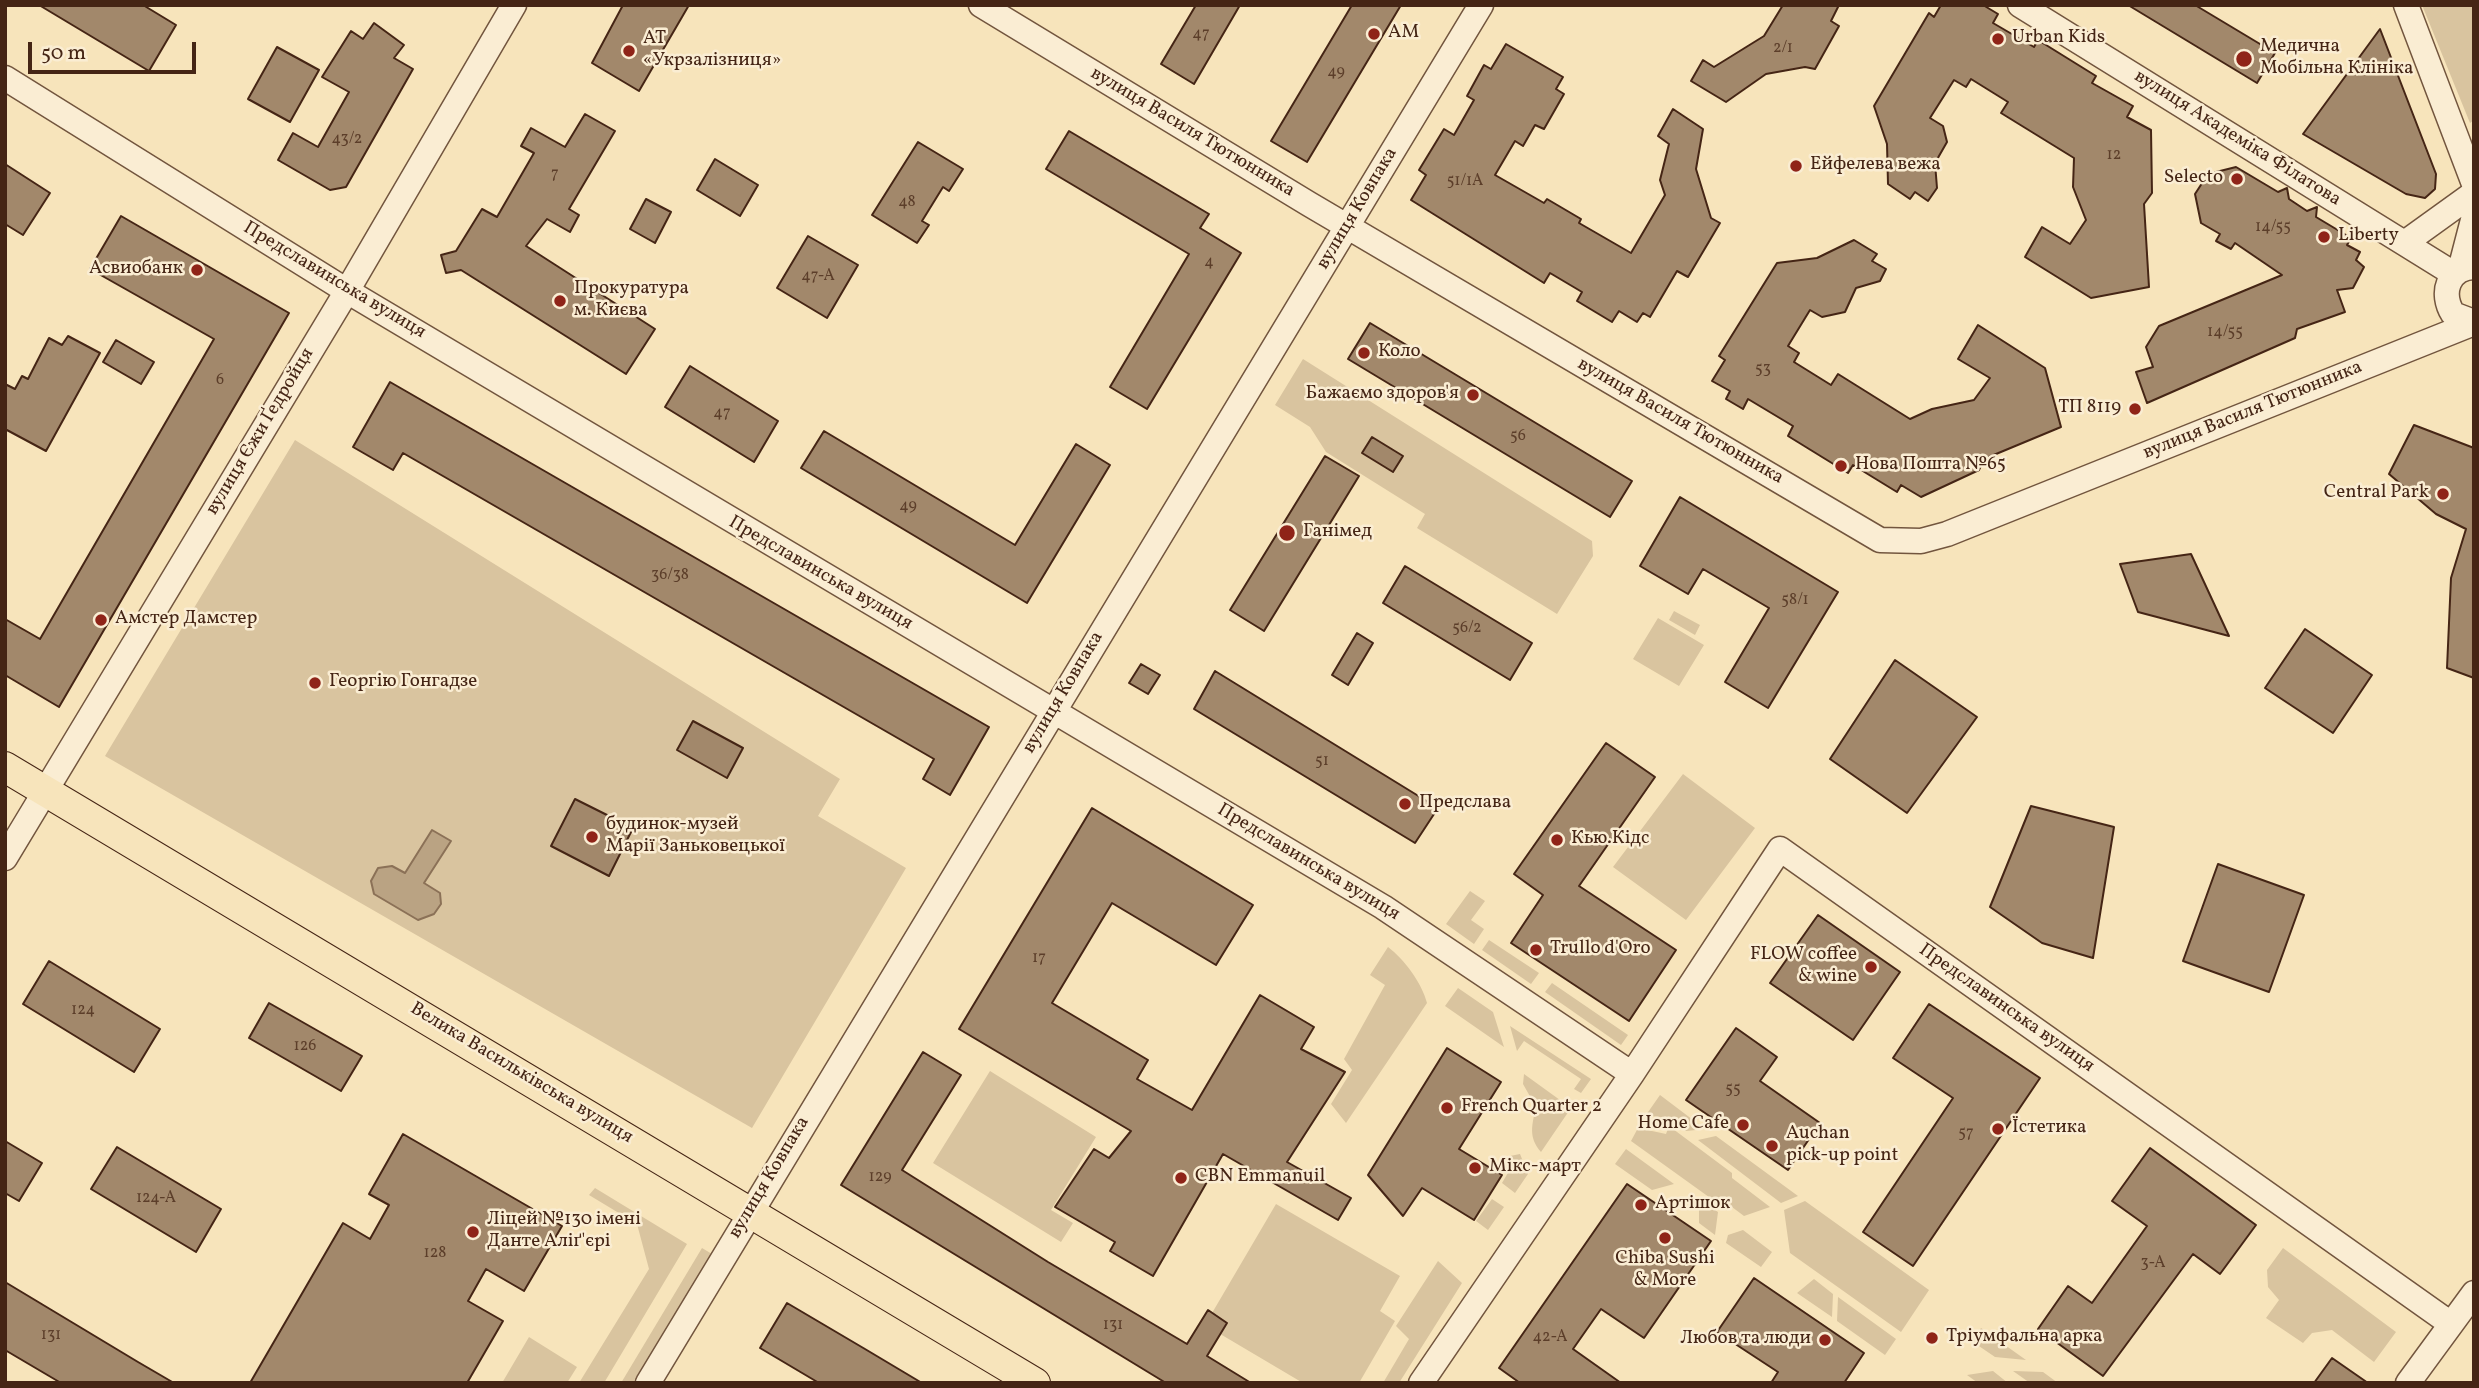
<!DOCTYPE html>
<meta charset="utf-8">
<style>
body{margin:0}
#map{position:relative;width:2479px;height:1388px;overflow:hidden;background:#f7e4bb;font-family:Vollkorn,serif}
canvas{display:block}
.frame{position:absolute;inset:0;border:7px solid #452515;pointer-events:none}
.scale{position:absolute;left:28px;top:42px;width:168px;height:32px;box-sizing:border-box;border:4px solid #452515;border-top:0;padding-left:9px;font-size:21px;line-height:24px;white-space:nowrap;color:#452515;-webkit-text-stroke:5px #faedd3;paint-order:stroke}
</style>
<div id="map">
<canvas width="2479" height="1388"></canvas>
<div class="frame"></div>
<div class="scale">50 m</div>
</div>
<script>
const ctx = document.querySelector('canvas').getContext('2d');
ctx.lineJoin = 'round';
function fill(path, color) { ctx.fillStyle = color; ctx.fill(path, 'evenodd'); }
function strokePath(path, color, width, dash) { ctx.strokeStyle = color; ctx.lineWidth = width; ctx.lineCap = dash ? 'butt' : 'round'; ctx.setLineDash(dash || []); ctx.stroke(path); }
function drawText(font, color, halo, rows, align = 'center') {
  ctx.font = font + ' Vollkorn,serif'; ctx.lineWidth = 5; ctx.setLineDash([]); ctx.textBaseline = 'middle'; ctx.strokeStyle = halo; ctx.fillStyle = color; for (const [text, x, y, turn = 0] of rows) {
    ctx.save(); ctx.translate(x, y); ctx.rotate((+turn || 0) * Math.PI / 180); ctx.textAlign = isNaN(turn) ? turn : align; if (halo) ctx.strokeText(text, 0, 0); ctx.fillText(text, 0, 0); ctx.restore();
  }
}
fill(new Path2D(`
 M2422,5H2474V120L2470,123Z
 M1303,359L1592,541L1593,556L1557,614L1417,528L1425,514L1326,452L1310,427L1275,405Z
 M295,440L840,779L818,816L906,868L752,1128L105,756Z
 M1674,611L1700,625L1695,635L1669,620Z
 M1658,618L1704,645L1679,686L1633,659Z
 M1683,774L1755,828L1686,920L1613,867Z
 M1470,891L1485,901L1471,920L1484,929L1474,944L1446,924Z
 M1489,940L1539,973L1531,984L1482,950Z
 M1388,947C1404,959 1422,983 1427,1003L1346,1123L1331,1104L1352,1070L1344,1059L1385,985L1370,975Z
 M1552,983L1628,1035L1621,1045L1545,992Z
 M1458,988L1493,1012L1504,1047L1445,1006Z
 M1510,1026L1591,1079L1581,1093L1574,1089L1581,1079L1524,1041L1517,1051Z
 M990,1071L1096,1137L1051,1210L1073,1223L1061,1242L933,1163Z
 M1524,1074L1571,1108L1541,1152C1528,1137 1532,1125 1536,1107L1523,1084Z
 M1660,1095L1705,1129L1686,1131L1670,1119L1646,1115Z
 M1669,1126L1732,1173V1178L1770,1207L1744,1216L1728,1204L1727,1210L1631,1141L1638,1128L1666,1134Z
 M1716,1136L1798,1196L1781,1203L1698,1140Z
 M1626,1149L1674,1184L1652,1190L1615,1164Z
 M1520,1154L1528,1174L1515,1193L1502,1183L1509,1171L1506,1163L1510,1156Z
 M595,1188L687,1244L604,1383H579L649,1269L637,1224L589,1195Z
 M1492,1199L1504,1207L1488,1230L1476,1221Z
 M1699,1199L1718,1212L1715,1235L1699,1223Z
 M1805,1201L1929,1290L1901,1332L1790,1253L1784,1210Z
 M1276,1204L1400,1276L1380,1311L1395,1321L1359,1383H1303L1205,1325Z
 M1743,1230L1772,1252L1761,1267L1726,1243L1728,1235Z
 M702,1248L712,1254L635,1383H621Z
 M2283,1248L2396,1332L2374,1362L2332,1330L2312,1333L2303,1343L2266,1318L2279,1300L2268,1287L2267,1270Z
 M1438,1261L1462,1283L1399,1383H1383L1409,1339L1396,1326Z
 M1814,1279L1833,1294L1832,1317L1797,1293Z
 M1838,1297L1896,1339L1885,1355L1837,1321Z
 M1981,1328L2026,1360L1995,1357L1973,1342Z
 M529,1337L577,1367L567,1383H502Z
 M1993,1371L2008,1383H1978L1967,1375Z
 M2013,1371L2043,1372L2058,1383H2030Z`), '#d9c49f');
const water = new Path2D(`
 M432,830L451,841L424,883L440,893L441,904L434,914L418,920L374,894L371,881L378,868L392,866L405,873Z`);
fill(water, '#baa383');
strokePath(water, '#8b7157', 2);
const building = new Path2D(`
 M39,5H143L176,25L149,71Z
 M623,5H689L639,91L592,63Z
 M1196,5H1240L1194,84L1161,64Z
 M1352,5H1401L1307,162L1271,141Z
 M1783,5H1839L1831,21L1839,26L1815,69L1805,67L1766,74L1726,102L1691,81L1703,60L1714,67L1764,36Z
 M1941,5H1983L1998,14L1993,23L2034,47L2038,40L2096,76L2092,83L2133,106L2127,117L2151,130L2152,193L2144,204L2149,287L2091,298L2025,257L2042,227L2070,244L2086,220L2073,187L2074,158L2001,113L2008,102L1971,79L1966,87L1954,80L1930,118L1943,126L1947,142L1935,163L1937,188L1928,201L1915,192L1910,199L1888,184L1887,144L1874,106L1929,13L1934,17Z
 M2128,5H2195L2275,53L2257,83Z
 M374,23L404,45L394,58L413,69L346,187L330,190L278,160L293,133L318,147L349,92L322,77L351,31L363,39Z
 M2380,29L2436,174L2435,189L2425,198L2406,194L2303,134Z
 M1506,44L1563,77L1556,89L1564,94L1544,129L1535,125L1523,146L1515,141L1495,175L1544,203L1547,199L1581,219L1579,223L1631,253L1665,195L1660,180L1669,144L1658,136L1673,109L1703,129L1696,169L1711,218L1720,223L1688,277L1677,271L1650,317L1643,313L1637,322L1619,311L1612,322L1577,301L1582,292L1550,273L1544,283L1411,200L1426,175L1419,170L1444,129L1454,135L1474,100L1467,96L1484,65L1491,69Z
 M277,47L319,70L290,122L248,99Z
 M585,114L615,131L569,209L579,215L570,232L547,219L526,246L655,329L626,374L461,270L446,273L441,255L456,251L482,209L497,217L534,153L521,146L531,128L565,147Z
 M1069,131L1209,214L1200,228L1241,253L1147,409L1110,387L1189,254L1046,169Z
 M918,142L963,169L949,191L943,187L922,221L929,225L917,243L872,215Z
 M715,159L758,185L740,216L697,190Z
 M5,164L50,193L23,235L5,224Z
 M2236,167L2278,192L2287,188L2289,199L2307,211L2317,207L2316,217L2351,238L2347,245L2360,252L2356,260L2364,267L2353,288L2337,290L2345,312L2297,329L2295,338L2147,403L2136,372L2153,367L2146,347L2159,326L2282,275L2235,243L2231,249L2216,241L2220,234L2201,223L2195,194L2208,174Z
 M646,199L671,212L655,243L630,229Z
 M121,216L289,313L59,707L5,675V619L40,639L214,339L90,269Z
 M808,236L858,265L827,318L777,288Z
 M1854,240L1877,254L1872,261L1886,269L1880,281L1856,288L1845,312L1822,317L1810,310L1788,346L1799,353L1794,362L1831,385L1838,374L1910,419L1932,409L1974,400L1990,378L1958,359L1978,325L2045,368L2061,427L1984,459L1979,470L1921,497L1901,485L1897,492L1853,465L1848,473L1788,436L1793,426L1748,399L1743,409L1726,399L1730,391L1712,381L1725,360L1719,356L1777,263L1817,258Z
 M1370,323L1632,481L1610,517L1348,359Z
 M68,336L100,353L46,451L5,429V384L15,389L22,376L28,379L49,338L62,345Z
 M116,340L154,362L141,384L103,362Z
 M690,366L778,421L754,462L665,407Z
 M390,382L989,727L950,795L923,779L934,759L403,453L393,470L353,447Z
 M2414,425L2474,448V678L2447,668L2451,578L2466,529L2436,514L2389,474Z
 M824,431L1015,545L1076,444L1110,465L1027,603L801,468Z
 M1372,437L1403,456L1393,472L1362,453Z
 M1325,456L1359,476L1264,631L1230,610Z
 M1680,497L1838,592L1768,708L1725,682L1769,608L1703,569L1688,594L1640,566Z
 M2191,554L2229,636L2138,612L2120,564Z
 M1405,566L1532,643L1510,680L1383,603Z
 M2305,629L2372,675L2333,733L2265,688Z
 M1357,633L1373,643L1348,685L1332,675Z
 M1895,660L1977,717L1907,813L1830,759Z
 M1141,664L1160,675L1148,694L1129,683Z
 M1215,671L1438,808L1415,843L1194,709Z
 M693,721L743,748L727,778L677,750Z
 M1606,743L1655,777L1579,886L1676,950L1629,1021L1511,943L1543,895L1514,874Z
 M575,799L633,828L609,876L551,846Z
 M2031,806L2114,827L2093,958L2042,943L1990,907Z
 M1092,808L1253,905L1216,965L1112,903L1052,1003L1148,1060L1137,1079L1192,1110L1260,995L1314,1027L1301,1049L1345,1072L1287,1162L1351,1198L1338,1220L1223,1154L1153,1276L1110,1251L1115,1242L1055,1207L1094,1149L1109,1158L1131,1131L959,1029Z
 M2218,864L2304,895L2269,992L2183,961Z
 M1818,915L1900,972L1853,1040L1770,983Z
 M49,961L160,1029L134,1072L23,1004Z
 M269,1003L362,1056L341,1091L249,1038Z
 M1929,1004L2040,1078L1913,1266L1863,1232L1953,1098L1893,1058Z
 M1736,1028L1777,1057L1760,1081L1820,1123L1788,1170L1686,1100Z
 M1447,1048L1501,1082L1459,1149L1502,1175L1474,1220L1422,1188L1403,1216L1368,1175Z
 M923,1052L961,1075L902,1170L1048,1262L1187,1344L1208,1310L1227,1323L1207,1356L1251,1383H1166L841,1185Z
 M403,1134L562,1226L524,1291L486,1269L468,1301L503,1321L467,1383H250L343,1223L370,1239L389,1205L369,1194Z
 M5,1141L42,1163L19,1201L5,1193Z
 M117,1147L221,1209L196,1252L91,1189Z
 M2150,1148L2256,1225L2220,1274L2193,1254L2103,1376L2038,1329L2068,1286L2092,1303L2147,1226L2112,1201Z
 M1627,1184L1711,1241L1644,1338L1601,1309L1573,1349L1621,1383H1520L1499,1368Z
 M1754,1278L1864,1353L1844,1383H1771L1778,1372L1717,1332Z
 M5,1282L138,1362L174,1383H61L5,1350Z
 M787,1303L865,1349L922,1383H819L760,1348Z
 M2332,1358L2368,1383H2314Z`);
fill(building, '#a2886b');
strokePath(building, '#452515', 2);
const minor = new Path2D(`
 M981,5L1309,204L1880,540L1921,541L1947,534L2474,323
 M2020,5L2454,274
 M2406,5L2474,184
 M5,78L347,291L1383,907L1632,1074
 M2406,242L2474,193
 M2474,267C2448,268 2440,293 2453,314L2474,322
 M2460,270L2474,216
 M5,858L347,291L514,5
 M648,1383L1481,5
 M1421,1383L1632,1074L1780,849L2451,1324
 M2408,1383L2474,1293`);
const major = new Path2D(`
 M5,767L1035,1383`);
strokePath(minor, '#72553e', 27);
strokePath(major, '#452515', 32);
strokePath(minor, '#faedd3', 24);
strokePath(major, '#f7e4bb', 30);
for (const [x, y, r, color] of [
 [1374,34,7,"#8f2418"],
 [1998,39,7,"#8f2418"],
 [629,51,7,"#8f2418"],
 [2244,59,9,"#8f2418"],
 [1796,166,7,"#8f2418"],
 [2237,179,7,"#8f2418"],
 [2324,237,7,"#8f2418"],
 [197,270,7,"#8f2418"],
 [560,301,7,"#8f2418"],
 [1364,353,7,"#8f2418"],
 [1473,395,7,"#8f2418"],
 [2135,409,7,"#8f2418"],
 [1841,466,7,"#8f2418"],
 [2443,494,7,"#8f2418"],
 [1287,533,9,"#8f2418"],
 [101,620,7,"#8f2418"],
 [315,683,7,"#8f2418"],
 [1405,804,7,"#8f2418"],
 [592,837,7,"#8f2418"],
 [1557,840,7,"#8f2418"],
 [1536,950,7,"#8f2418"],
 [1871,967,7,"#8f2418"],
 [1447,1108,7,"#8f2418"],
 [1743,1125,7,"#8f2418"],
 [1998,1129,7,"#8f2418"],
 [1772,1146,7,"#8f2418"],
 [1475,1168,7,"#8f2418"],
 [1181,1178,7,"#8f2418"],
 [1641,1205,7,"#8f2418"],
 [473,1232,7,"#8f2418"],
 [1665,1238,7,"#8f2418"],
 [1932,1338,7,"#8f2418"],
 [1825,1340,7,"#8f2418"]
]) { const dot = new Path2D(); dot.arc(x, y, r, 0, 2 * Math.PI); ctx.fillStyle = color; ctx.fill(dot); strokePath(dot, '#faedd3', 2.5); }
drawText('16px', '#5c3e2a', null, [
 ["47",1201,35],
 ["2/1",1783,49],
 ["49",1336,73],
 ["43/2",347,140],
 ["12",2114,156],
 ["7",555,175],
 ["51/1А",1465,182],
 ["48",907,203],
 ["14/55",2273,228],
 ["4",1209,263],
 ["47-А",818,277],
 ["14/55",2225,333],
 ["53",1763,370],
 ["6",220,381],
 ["47",722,414],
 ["56",1518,437],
 ["49",908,507],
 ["36/38",670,576],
 ["58/1",1795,601],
 ["56/2",1467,629],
 ["51",1322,762],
 ["17",1039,959],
 ["124",83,1011],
 ["126",305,1047],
 ["55",1733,1090],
 ["57",1966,1134],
 ["129",880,1178],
 ["124-А",156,1199],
 ["128",435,1254],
 ["3-А",2153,1264],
 ["131",1113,1326],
 ["131",51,1336],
 ["42-А",1550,1338]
]);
drawText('19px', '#452515', '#faedd3', [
 ["AM",1388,34],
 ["Urban Kids",2012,39],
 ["АТ",643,40],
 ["«Укрзалізниця»",643,62],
 ["Медична",2260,48],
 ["Мобільна Клініка",2260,70],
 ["Ейфелева вежа",1810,166],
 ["Selecto",2223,179,"right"],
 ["Liberty",2338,237],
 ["Асвиобанк",183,270,"right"],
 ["Прокуратура",574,290],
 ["м. Києва",574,312],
 ["Коло",1378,353],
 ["Бажаємо здоров'я",1459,395,"right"],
 ["ТП 8119",2121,409,"right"],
 ["Нова Пошта №65",1855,466],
 ["Central Park",2429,494,"right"],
 ["Ганімед",1303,533],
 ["Амстер Дамстер",115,620],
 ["Георгію Гонгадзе",329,683],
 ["Предслава",1419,804],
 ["будинок-музей",606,826],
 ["Марії Заньковецької",606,848],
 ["Кью.Кідс",1571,840],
 ["Trullo d'Oro",1550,950],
 ["FLOW coffee",1857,956,"right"],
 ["& wine",1857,978,"right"],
 ["French Quarter 2",1461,1108],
 ["Home Cafe",1729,1125,"right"],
 ["Їстетика",2012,1129],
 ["Auchan",1786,1135],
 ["pick-up point",1786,1157],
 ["Мікс-март",1489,1168],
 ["CBN Emmanuil",1195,1178],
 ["Артішок",1655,1205],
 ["Ліцей №130 імені",487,1221],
 ["Данте Аліґ'єрі",487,1243],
 ["Chiba Sushi",1665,1260,"center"],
 ["& More",1665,1282,"center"],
 ["Тріумфальна арка",1946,1338],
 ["Любов та люди",1811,1340,"right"]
], 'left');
drawText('19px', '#452515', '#faedd3', [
 ["вулиця Василя Тютюнника",1192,133,31],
 ["вулиця Академіка Філатова",2237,139,32],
 ["вулиця Ковпака",1358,209,-59],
 ["Предславинська вулиця",334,281,31],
 ["вулиця Василя Тютюнника",2253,411,-22],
 ["вулиця Василя Тютюнника",1680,422,30],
 ["вулиця Єжи Ґедройця",261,432,-59],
 ["Предславинська вулиця",820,574,30],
 ["вулиця Ковпака",1064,693,-59],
 ["Предславинська вулиця",1308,863,31],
 ["Предславинська вулиця",2006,1009,35],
 ["Велика Васильківська вулиця",521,1074,31],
 ["вулиця Ковпака",770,1178,-59]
]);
</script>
